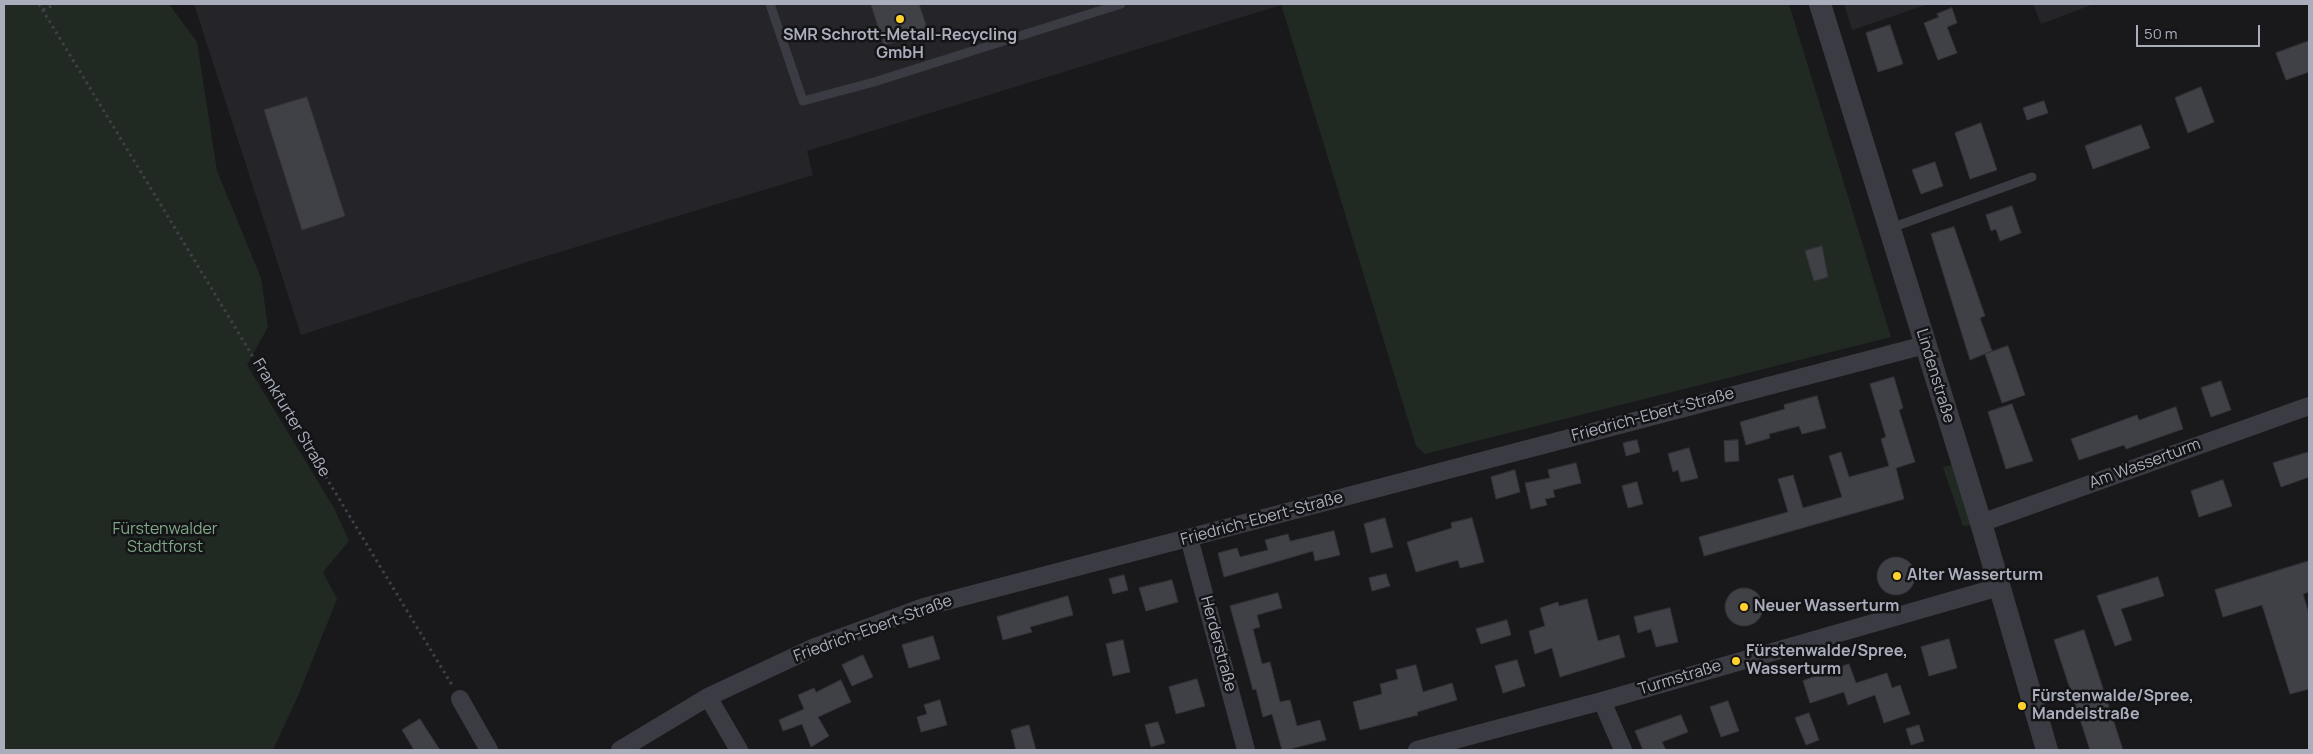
<!DOCTYPE html>
<meta charset="utf-8">
<style>
body{margin:0}
#map{position:relative;width:2313px;height:754px;overflow:hidden;background:#19191b;font-family:Manrope,sans-serif}
canvas{display:block}
.frame{position:absolute;inset:0;border:5px solid #aaaebc;pointer-events:none}
.scale{position:absolute;left:2136px;top:25px;width:124px;height:22px;box-sizing:border-box;border:2px solid #aaaebc;border-top:0;padding-left:6px;font-size:15px;line-height:18px;white-space:nowrap;color:#aaaebc;-webkit-text-stroke:4px #141417;paint-order:stroke}
</style>
<div id="map">
<canvas width="2313" height="754"></canvas>
<div class="frame"></div>
<div class="scale">50 m</div>
</div>
<script>
const ctx = document.querySelector('canvas').getContext('2d');
ctx.lineJoin = 'round';
function fill(path, color) { ctx.fillStyle = color; ctx.fill(path, 'evenodd'); }
function strokePath(path, color, width, dash) { ctx.strokeStyle = color; ctx.lineWidth = width; ctx.lineCap = dash ? 'butt' : 'round'; ctx.setLineDash(dash || []); ctx.stroke(path); }
function drawText(font, color, halo, rows, align = 'center') {
  ctx.font = font + ' Manrope,sans-serif'; ctx.lineWidth = 5; ctx.setLineDash([]); ctx.textBaseline = 'middle'; ctx.strokeStyle = halo; ctx.fillStyle = color; for (const [text, x, y, turn = 0] of rows) {
    ctx.save(); ctx.translate(x, y); ctx.rotate((+turn || 0) * Math.PI / 180); ctx.textAlign = isNaN(turn) ? turn : align; if (halo) ctx.strokeText(text, 0, 0); ctx.fillText(text, 0, 0); ctx.restore();
  }
}
fill(new Path2D(`
 M194,4H1281V5L807,151L813,175L530,261L301,335Z
 M1844,4H1929L1852,30Z
 M2033,4H2094L2041,24Z`), '#252529');
fill(new Path2D(`
 M4,4H169L197,42L217,171L261,278L268,327L247,365L334,508L349,541L323,572L337,599L298,696L273,750H4Z
 M1281,4H1789L1891,337L1425,454L1416,446Z
 M1952,465L1970,525L1963,526L1944,470L1943,467Z`), '#202a23');
const building = new Path2D(`
 M871,4H919L929,34L884,45Z
 M1952,8L1957,23L1947,27L1957,53L1938,60L1924,23L1939,17L1937,14Z
 M1890,25L1903,64L1878,72L1866,33Z
 M2309,41V72L2286,80L2276,53Z
 M2201,87L2214,122L2188,133L2175,98Z
 M307,97L345,216L302,230L264,110Z
 M2044,101L2048,113L2027,120L2023,108Z
 M1981,123L1997,170L1970,179L1955,133Z
 M2141,125L2150,148L2093,169L2085,146Z
 M1935,162L1943,186L1921,194L1912,170Z
 M2012,206L2021,233L2000,241L1996,229L1991,231L1986,215Z
 M1954,227L1985,316L1980,318L1992,351L1970,360L1931,234Z
 M1822,246L1828,277L1814,281L1805,251Z
 M2008,346L2025,395L2002,403L1985,354Z
 M1894,377L1903,408L1899,410L1915,462L1896,468L1904,499L1704,556L1699,537L1788,512L1778,479L1793,475L1803,508L1842,497L1829,456L1841,452L1849,477L1889,466L1881,439L1886,437L1870,384Z
 M2221,381L2231,410L2211,417L2201,388Z
 M1817,396L1826,428L1802,434L1799,426L1769,434L1770,438L1746,445L1740,422L1785,409L1784,405Z
 M2012,404L2033,461L2006,469L1988,412Z
 M2176,407L2183,429L2126,449L2124,445L2079,460L2071,439L2137,415L2139,420Z
 M1637,440L1640,452L1626,456L1623,443Z
 M1738,440L1739,461L1725,462L1724,441Z
 M1689,448L1698,478L1681,482L1678,470L1673,472L1668,454Z
 M2309,452V477L2281,487L2273,463Z
 M1576,463L1581,483L1553,490L1555,497L1545,499L1547,505L1531,509L1525,483L1550,478L1548,470Z
 M1515,470L1520,492L1496,499L1491,477Z
 M2223,480L2232,506L2199,517L2191,491Z
 M1637,482L1643,504L1628,508L1622,486Z
 M1385,518L1393,547L1371,553L1364,524Z
 M1472,518L1484,562L1460,568L1458,560L1416,572L1407,542L1452,528L1451,523Z
 M1334,531L1340,555L1315,561L1313,551L1224,577L1218,553L1237,548L1240,557L1268,550L1265,540L1288,534L1290,541Z
 M1877 576a19 19 0 1 1 38 0a19 19 0 1 1-38 0Z
 M2309,561V592L2303,594L2309,614V689L2290,694L2262,605L2223,617L2215,590Z
 M1386,574L1390,586L1372,591L1369,578Z
 M1124,575L1128,590L1113,594L1109,579Z
 M2158,577L2164,596L2121,609L2132,640L2115,646L2097,596Z
 M1172,580L1178,602L1146,611L1139,588Z
 M1725 607a19 19 0 1 1 38 0a19 19 0 1 1-38 0Z
 M1278,593L1282,608L1257,615L1260,627L1253,629L1262,664L1270,662L1280,702L1290,700L1297,726L1320,720L1326,740L1286,750H1282L1272,714L1263,717L1256,689L1253,690L1230,606Z
 M1068,596L1073,615L1030,627L1032,632L1003,640L997,617Z
 M1587,599L1598,641L1619,635L1625,657L1560,677L1552,648L1535,654L1529,631L1545,626L1540,608L1558,602L1559,606Z
 M1670,608L1678,642L1656,647L1651,629L1638,633L1634,617Z
 M1507,620L1511,635L1481,644L1476,629Z
 M2084,630L2123,750H2090L2054,640Z
 M933,636L940,659L909,668L902,645Z
 M1949,639L1957,668L1929,676L1921,647Z
 M1123,640L1130,672L1113,676L1106,644Z
 M863,655L873,677L852,686L842,665Z
 M1517,660L1525,686L1503,693L1495,666Z
 M1849,664L1856,683L1887,673L1892,688L1900,685L1910,714L1884,723L1875,695L1848,705L1844,692L1810,703L1803,681Z
 M1416,665L1423,692L1452,683L1457,700L1417,712L1418,715L1360,730L1353,702L1382,694L1380,684L1398,679L1396,670Z
 M1197,679L1205,706L1176,714L1169,687Z
 M841,680L851,702L818,717L829,736L811,747L802,724L783,731L779,720L804,709L798,695L814,688L816,692Z
 M940,700L947,725L921,732L917,717L927,714L924,705Z
 M1728,701L1739,731L1721,737L1710,707Z
 M1809,713L1819,740L1806,745L1795,718Z
 M1681,715L1688,732L1662,742L1666,750H1643L1635,731Z
 M420,719L440,750H414L402,730Z
 M1158,722L1165,743L1151,747L1145,725Z
 M1029,725L1036,750H1016L1011,730Z
 M1919,725L1924,741L1911,745L1906,729Z`);
fill(building, '#404146');
strokePath(building, '#333338', 1);
strokePath(new Path2D(`
 M39,4L452,685
 M43,10L56,4`), '#3f4148', 3, [2.5, 4]);
strokePath(new Path2D(`
 M770,4L803,101L874,82L1121,4
 M1891,228L2032,177`), '#3b3c43', 9);
strokePath(new Path2D(`
 M1981,523L2309,406
 M1189,538L1246,750
 M708,697L739,750
 M460,699L489,750
 M1602,701L1623,750
 M620,750L708,697L815,647L924,607L1925,345
 M1417,750L1602,701L1999,587`), '#3b3c43', 18);
strokePath(new Path2D(`
 M1820,4L1981,523L2047,750`), '#3b3c43', 22);
for (const [x, y, r, color] of [
 [900,19,5,"#ffd12d"],
 [1897,576,5,"#ffd12d"],
 [1744,607,5,"#ffd12d"],
 [1736,661,5,"#ffd12d"],
 [2022,706,5,"#ffd12d"]
]) { const dot = new Path2D(); dot.arc(x, y, r, 0, 2 * Math.PI); ctx.fillStyle = color; ctx.fill(dot); strokePath(dot, '#141417', 2); }
drawText('bold 16px', '#aaaebc', '#141417', [
 ["SMR Schrott-Metall-Recycling",900,36,"center"],
 ["GmbH",900,54,"center"],
 ["Alter Wasserturm",1907,576],
 ["Neuer Wasserturm",1754,607],
 ["Fürstenwalde/Spree,",1746,652],
 ["Wasserturm",1746,670],
 ["Fürstenwalde/Spree,",2032,697],
 ["Mandelstraße",2032,715]
], 'left');
drawText('16px', '#aaaebc', '#141417', [
 ["Lindenstraße",1935,376,73],
 ["Friedrich-Ebert-Straße",1653,415,-15],
 ["Frankfurter Straße",291,418,59],
 ["Am Wasserturm",2145,464,-20],
 ["Friedrich-Ebert-Straße",1262,519,-15],
 ["Friedrich-Ebert-Straße",873,629,-20],
 ["Herderstraße",1218,644,75],
 ["Turmstraße",1680,678,-17]
]);
drawText('16px', '#80a887', '#141417', [
 ["Fürstenwalder",165,530],
 ["Stadtforst",165,548]
]);
</script>
